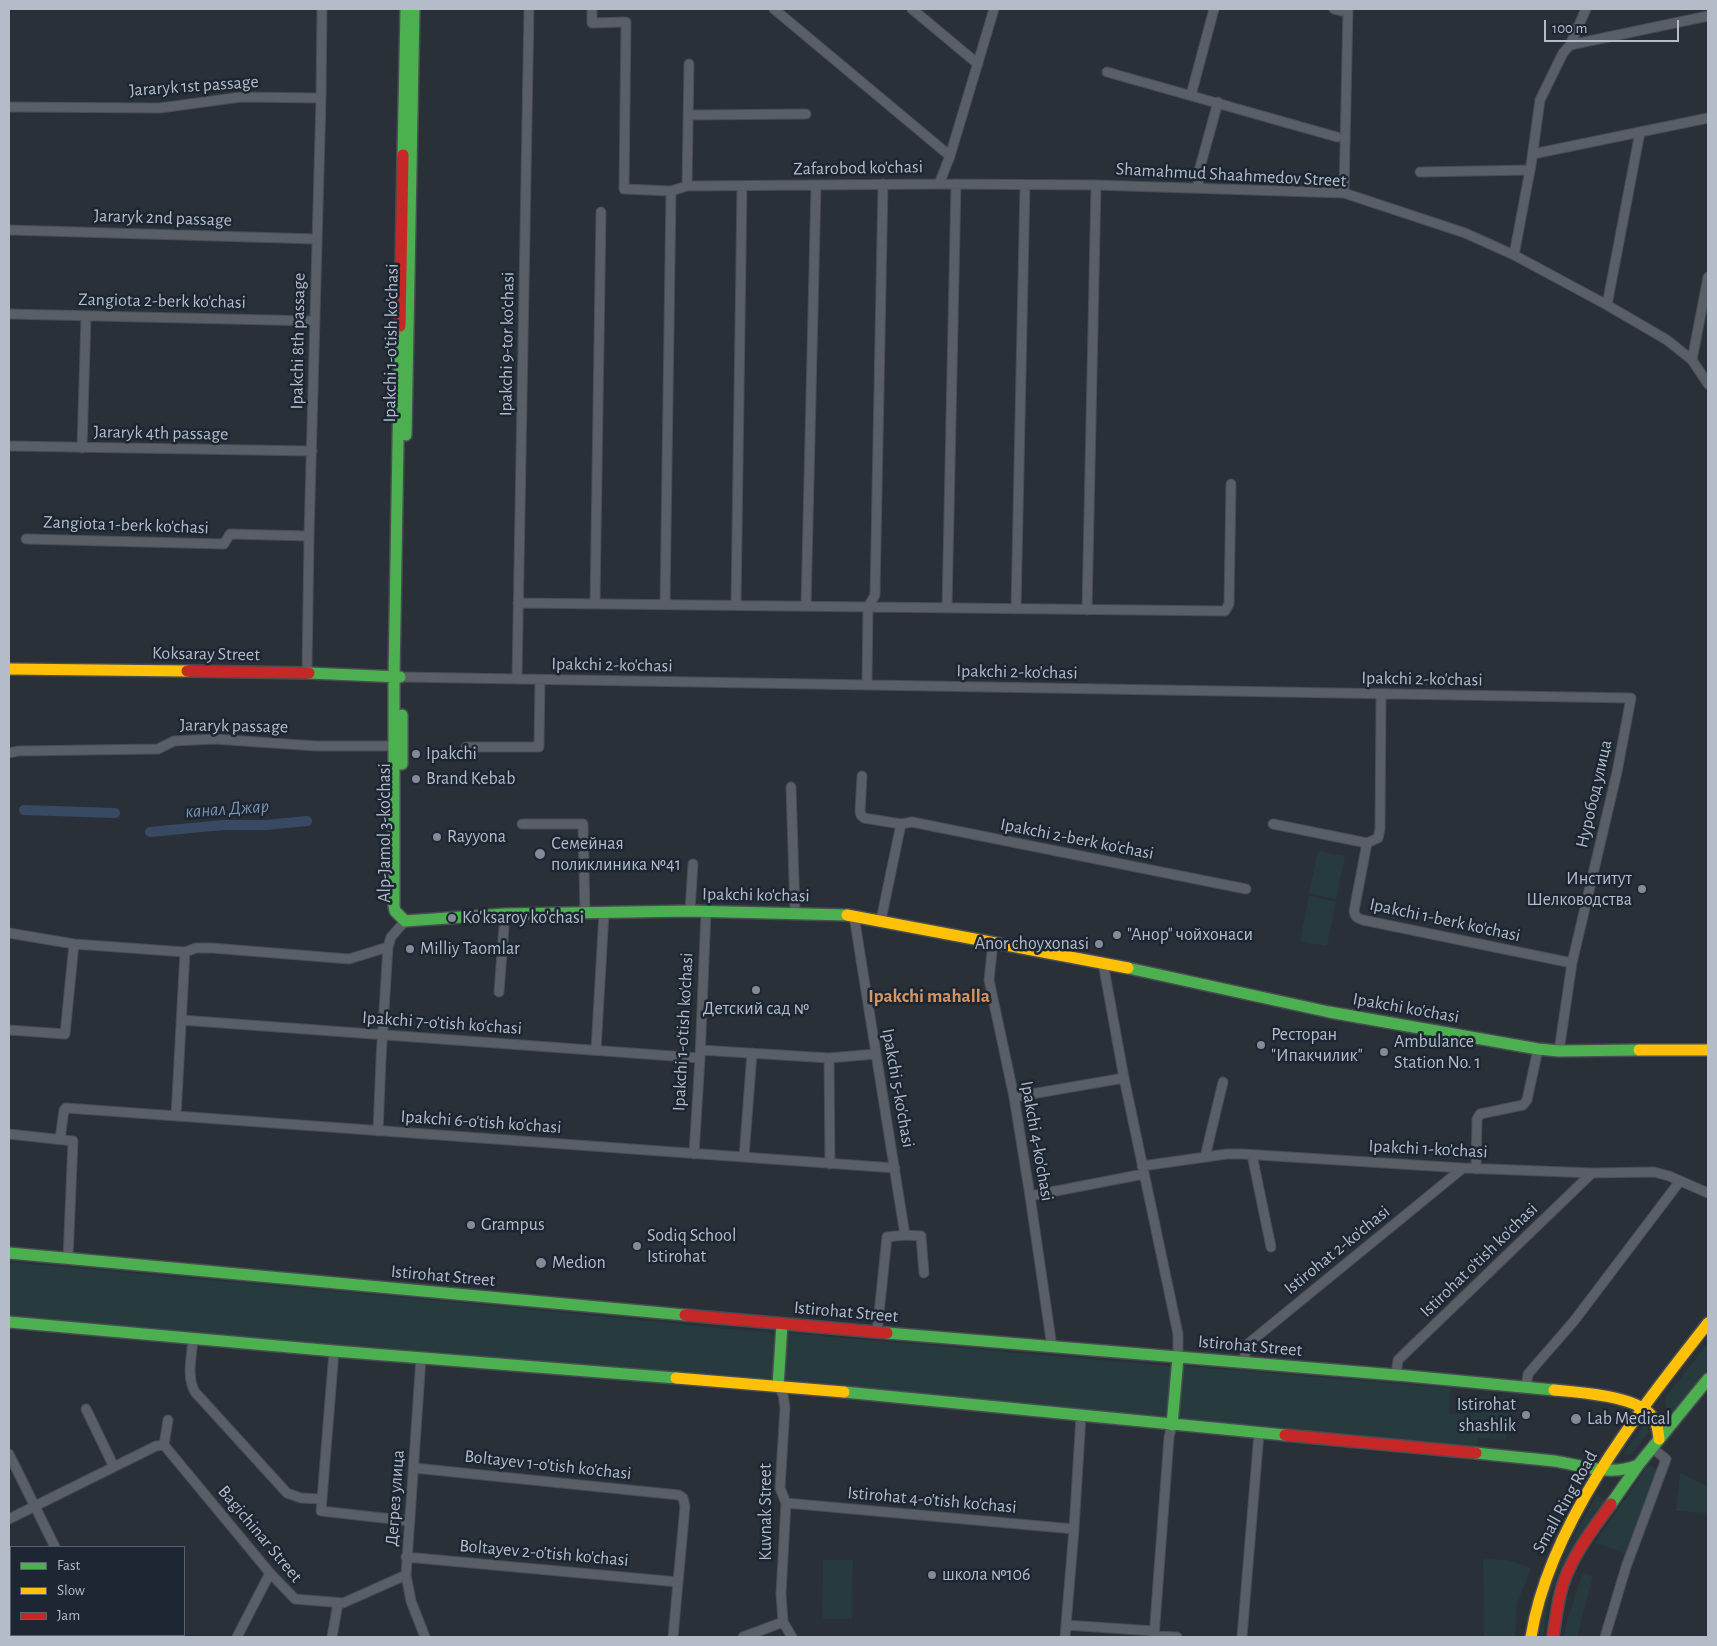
<!DOCTYPE html>
<meta charset="utf-8">
<style>
body{margin:0}
#map{position:relative;width:1717px;height:1646px;overflow:hidden;background:#2a3038;font-family:"Alegreya Sans",sans-serif}
canvas{display:block}
.frame{position:absolute;inset:0;border:10px solid #b4bcc9;pointer-events:none}
.legend{position:absolute;left:10px;top:1546px;width:175px;height:90px;box-sizing:border-box;background:#1d2633;border:1px solid #59626f;margin:0;padding:6px 9px;list-style:none;font-size:15px;color:#b4bcc9}
.legend li{display:flex;align-items:center;gap:10px;height:25px}
.legend b{width:25px;border:1px solid #59626f}
.scale{position:absolute;left:1544px;top:20px;width:135px;height:22px;box-sizing:border-box;border:2px solid #b4bcc9;border-top:0;padding-left:6px;font-size:15px;line-height:18px;white-space:nowrap;color:#b4bcc9;-webkit-text-stroke:4px #1d2633;paint-order:stroke}
</style>
<div id="map">
<canvas width="1717" height="1646"></canvas>
<div class="frame"></div>
<ul class="legend">
<li><b style="height:6px;background:#4caf50"></b>Fast</li>
<li><b style="height:6px;background:#ffc107"></b>Slow</li>
<li><b style="height:6px;background:#c62828"></b>Jam</li>
</ul>
<div class="scale">100 m</div>
</div>
<script>
const ctx = document.querySelector('canvas').getContext('2d');
ctx.lineJoin = 'round';
function fill(path, color) { ctx.fillStyle = color; ctx.fill(path, 'evenodd'); }
function strokePath(path, color, width, dash) { ctx.strokeStyle = color; ctx.lineWidth = width; ctx.lineCap = dash ? 'butt' : 'round'; ctx.setLineDash(dash || []); ctx.stroke(path); }
function drawText(font, color, halo, rows, align = 'center') {
  ctx.font = font + ' "Alegreya Sans",sans-serif'; ctx.lineWidth = 5; ctx.setLineDash([]); ctx.textBaseline = 'middle'; ctx.strokeStyle = halo; ctx.fillStyle = color; for (const [text, x, y, turn = 0] of rows) {
    ctx.save(); ctx.translate(x, y); ctx.rotate((+turn || 0) * Math.PI / 180); ctx.textAlign = isNaN(turn) ? turn : align; if (halo) ctx.strokeText(text, 0, 0); ctx.fillText(text, 0, 0); ctx.restore();
  }
}
fill(new Path2D(`
 M1318,851L1345,856L1336,899L1309,893Z
 M1309,896L1336,902L1327,946L1300,941Z
 M9,1262L465,1303L771,1333L774,1338L772,1377L768,1380L226,1336L9,1316Z
 M789,1333L1168,1366L1172,1370L1168,1416L1166,1418L787,1381L784,1379L786,1335Z
 M1708,1343V1368L1672,1417L1667,1415L1665,1398Z
 M1182,1366L1451,1388L1449,1414L1473,1415L1476,1396L1510,1399L1506,1440L1478,1438L1477,1446L1179,1419L1177,1418Z
 M1643,1426H1647L1649,1432L1632,1454L1625,1455L1624,1453Z
 M1652,1466L1656,1469L1657,1473L1625,1553L1595,1543L1647,1467Z
 M1680,1473L1708,1487V1513L1676,1511Z
 M1572,1480L1576,1487L1551,1538L1544,1535Z
 M1597,1495L1605,1501C1585,1531 1561,1561 1551,1595C1547,1609 1545,1623 1543,1637H1539C1547,1580 1569,1544 1597,1495Z
 M1483,1559L1508,1560L1531,1568L1517,1604L1515,1637H1484Z
 M823,1560H853L852,1619H822Z
 M1583,1572L1593,1576L1577,1637H1564L1567,1621Z`), '#273a3e');
strokePath(new Path2D(`
 M24,810L115,813
 M150,832L223,825H266L307,821`), '#384963', 10);
const street = new Path2D(`
 M592,9V23L626,22L624,189L671,191L687,186L939,184L1096,185L1344,193L1465,233L1514,255L1607,305L1667,340L1692,360L1708,384
 M774,9L950,156
 M912,9L978,64
 M1334,9L1341,11
 M1570,45L1708,16
 M1107,72L1337,137
 M1191,95L1214,9
 M9,107L160,108L241,97L321,98
 M689,115L806,114
 M1533,154L1708,118
 M1420,172L1530,170
 M939,184L950,156L994,9
 M687,186L689,64
 M1198,188L1199,171L1218,102
 M1344,193L1348,9
 M9,230L317,239
 M1514,255L1531,165L1540,100L1563,53L1570,45L1586,9
 M1607,305L1640,132
 M9,314L314,321
 M1692,360L1708,277
 M9,446L312,451
 M82,448L86,316
 M26,539L224,544L230,534L309,536
 M518,603L1225,611L1229,604L1231,484
 M595,604L601,212
 M665,604L671,191
 M736,605L742,186
 M806,606L816,185
 M947,608L956,184
 M1016,609L1025,185
 M1087,610L1096,185
 M307,673L309,536L321,98L322,9
 M402,677L1631,698L1617,772L1572,963L1560,1044
 M517,679L529,9
 M867,685L868,607L875,595L883,184
 M1381,694L1380,829L1378,838L1367,843L1354,911C1355,917 1357,918 1363,920L1572,963
 M466,747H539L540,680
 M9,753L18,751L158,749L174,741L214,739L316,746H400
 M862,776L860,812L861,815L864,818L901,824L912,822L1246,889
 M791,787L795,913
 M522,824H583L585,913
 M1273,824L1367,843
 M690,911L693,864
 M854,916L905,1235
 M881,920L901,824
 M9,933L74,944
 M993,942L989,980L1014,1097L1030,1196L1052,1347
 M1103,963L1124,1078L1178,1334V1358
 M499,992L505,914
 M181,1020L700,1058
 M9,1030L65,1034L74,944L185,952L196,948H212L349,959L388,947
 M596,1050L604,913
 M700,1050L829,1058L875,1054
 M829,1058L830,1164
 M1014,1097L1124,1078
 M176,1116L185,952
 M378,1131L381,1059L388,947L391,937L405,921
 M9,1134L73,1141L68,1258
 M60,1139L64,1110L66,1108L895,1168
 M694,1154L700,1058L706,911
 M1252,1155L1271,1247
 M744,1157L752,1053
 M1205,1157L1223,1082
 M1142,1166L1227,1154H1243L1463,1168L1592,1173L1654,1172L1669,1176L1708,1193
 M1476,1169L1477,1119L1480,1114L1523,1105L1527,1100L1538,1049
 M1030,1196L1144,1174
 M877,1332L887,1237L905,1235L921,1236L924,1273
 M193,1339C192,1356 186,1376 195,1392L287,1493L301,1498L321,1499
 M334,1351L321,1511L410,1521
 M421,1358L406,1575L411,1601L425,1637
 M1244,1363L1246,1347L1249,1343L1463,1168
 M1396,1375L1398,1360L1592,1173
 M778,1386L783,1394L785,1408L780,1488L786,1503L781,1594L783,1622L792,1637
 M1526,1387L1528,1374L1574,1321L1680,1181
 M86,1409L114,1467
 M168,1420L164,1445L270,1573L295,1599L343,1603L406,1575
 M9,1454L55,1547
 M414,1468L679,1495L683,1498L685,1506L673,1637
 M786,1503L1074,1529
 M9,1519L156,1446L164,1445
 M406,1557L678,1582
 M1066,1625L1154,1631
 M100,1635L101,1637
 M1154,1636L1177,1637
 M237,1637L270,1573
 M332,1637L338,1603
 M743,1637L783,1622
 M1065,1637L1074,1529L1081,1416
 M1154,1637L1169,1437L1172,1425
 M1242,1637L1259,1433
 M1605,1637L1626,1567L1666,1459L1652,1448`);
const fast = new Path2D(`
 M403,155L406,9
 M400,326L394,677V906L395,911L405,921
 M406,435L414,9
 M309,673L400,677
 M402,715V764
 M405,921L505,914L690,911L847,915
 M1128,968L1329,1012L1538,1049L1559,1051L1639,1050
 M9,1253L685,1315
 M9,1322L334,1351L676,1378
 M887,1333L1408,1376L1554,1390
 M778,1386L782,1324
 M844,1392L1285,1435
 M1172,1425L1178,1358
 M1476,1453C1502,1456 1528,1458 1554,1461C1582,1465 1610,1477 1638,1465
 M1611,1504L1639,1464L1708,1379`);
const slow = new Path2D(`
 M9,669L187,671
 M847,915L1128,968
 M1639,1050H1708
 M676,1378L844,1392
 M1554,1390C1578,1392 1634,1396 1650,1414C1657,1421 1658,1430 1659,1439
 M1531,1637C1549,1524 1639,1411 1708,1323`);
const jam = new Path2D(`
 M400,326L403,155
 M187,671L309,673
 M685,1315L887,1333
 M1285,1435L1476,1453
 M1553,1637C1555,1623 1557,1608 1560,1595C1567,1562 1592,1530 1611,1504`);
strokePath(street, '#484c53', 11);
strokePath(fast, '#484c53', 14);
strokePath(slow, '#484c53', 14);
strokePath(jam, '#484c53', 14);
strokePath(street, '#5a5e66', 9);
strokePath(fast, '#4caf50', 11);
strokePath(slow, '#ffc107', 11);
strokePath(jam, '#c62828', 11);
for (const [x, y, r, color] of [
 [416,754,5,"#848b96"],
 [416,779,5,"#848b96"],
 [437,837,5,"#848b96"],
 [540,854,6,"#848b96"],
 [1642,889,5,"#848b96"],
 [452,918,5,"#848b96"],
 [1117,935,5,"#848b96"],
 [1099,944,5,"#848b96"],
 [410,949,5,"#848b96"],
 [756,990,5,"#848b96"],
 [1261,1045,5,"#848b96"],
 [1384,1052,5,"#848b96"],
 [471,1225,5,"#848b96"],
 [637,1246,5,"#848b96"],
 [541,1263,6,"#848b96"],
 [1526,1415,5,"#848b96"],
 [1576,1419,6,"#848b96"],
 [932,1575,5,"#848b96"]
]) { const dot = new Path2D(); dot.arc(x, y, r, 0, 2 * Math.PI); ctx.fillStyle = color; ctx.fill(dot); strokePath(dot, '#1d2633', 2); }
drawText('18px', '#b4bcc9', '#1d2633', [
 ["Jararyk 1st passage",194,86,-4],
 ["Zafarobod ko'chasi",858,168,-1],
 ["Shamahmud Shaahmedov Street",1231,175,3],
 ["Jararyk 2nd passage",163,218,2],
 ["Zangiota 2-berk ko'chasi",162,301,1],
 ["Ipakchi 8th passage",298,341,-89],
 ["Ipakchi 1-o'tish ko'chasi",391,343,-89],
 ["Ipakchi 9-tor ko'chasi",507,344,-89],
 ["Jararyk 4th passage",161,433,1],
 ["Zangiota 1-berk ko'chasi",126,525,2],
 ["Koksaray Street",206,654,1],
 ["Ipakchi 2-ko'chasi",612,665,1],
 ["Ipakchi 2-ko'chasi",1017,672,1],
 ["Ipakchi 2-ko'chasi",1422,679,1],
 ["Jararyk passage",234,726,1],
 ["Нуробод улица",1594,794,-77],
 ["Alp-Jamol 3-ko'chasi",385,833,-90],
 ["Ipakchi 2-berk ko'chasi",1077,839,11],
 ["Ipakchi ko'chasi",756,895,1],
 ["Ipakchi 1-berk ko'chasi",1445,920,12],
 ["Ipakchi ko'chasi",1406,1008,10],
 ["Ipakchi 7-o'tish ko'chasi",442,1023,4],
 ["Ipakchi 1-o'tish ko'chasi",683,1032,-87],
 ["Ipakchi 5-ko'chasi",898,1088,80],
 ["Ipakchi 6-o'tish ko'chasi",481,1122,4],
 ["Ipakchi 4-ko'chasi",1037,1141,80],
 ["Ipakchi 1-ko'chasi",1428,1149,3],
 ["Istirohat 2-ko'chasi",1337,1250,-39],
 ["Istirohat o'tish ko'chasi",1479,1260,-44],
 ["Istirohat Street",443,1276,5],
 ["Istirohat Street",846,1312,5],
 ["Istirohat Street",1250,1346,5],
 ["Boltayev 1-o'tish ko'chasi",548,1465,6],
 ["Дегрез улица",395,1498,-86],
 ["Istirohat 4-o'tish ko'chasi",932,1500,5],
 ["Small Ring Road",1565,1502,-61],
 ["Kuvnak Street",766,1512,-90],
 ["Bаgichinar Street",260,1534,50],
 ["Boltayev 2-o'tish ko'chasi",544,1553,5]
]);
drawText('18px', '#b4bcc9', '#1d2633', [
 ["Ipakchi",426,754],
 ["Brand Kebab",426,779],
 ["Rayyona",447,837],
 ["Семейная",551,844],
 ["поликлиника №41",551,865],
 ["Институт",1632,879,"right"],
 ["Шелководства",1632,900,"right"],
 ["Ko'ksaroy ko'chasi",462,918],
 ["\"Анор\" чойхонаси",1127,935],
 ["Anor choyxonasi",1089,944,"right"],
 ["Milliy Taomlar",420,949],
 ["Детский сад №",756,1009,"center"],
 ["Ресторан",1271,1035],
 ["\"Ипакчилик\"",1271,1056],
 ["Ambulance",1394,1042],
 ["Station No. 1",1394,1063],
 ["Grampus",481,1225],
 ["Sodiq School",647,1236],
 ["Istirohat",647,1257],
 ["Medion",552,1263],
 ["Istirohat",1516,1405,"right"],
 ["shashlik",1516,1426,"right"],
 ["Lab Medical",1587,1419],
 ["школа №106",942,1575]
], 'left');
drawText('italic 19px', '#7c92b1', '#1d2633', [
 ["канал Джар",227,809,-4]
]);
drawText('bold 19px', '#d59563', '#1d2633', [
 ["Ipakchi mahalla",929,996]
]);
</script>
